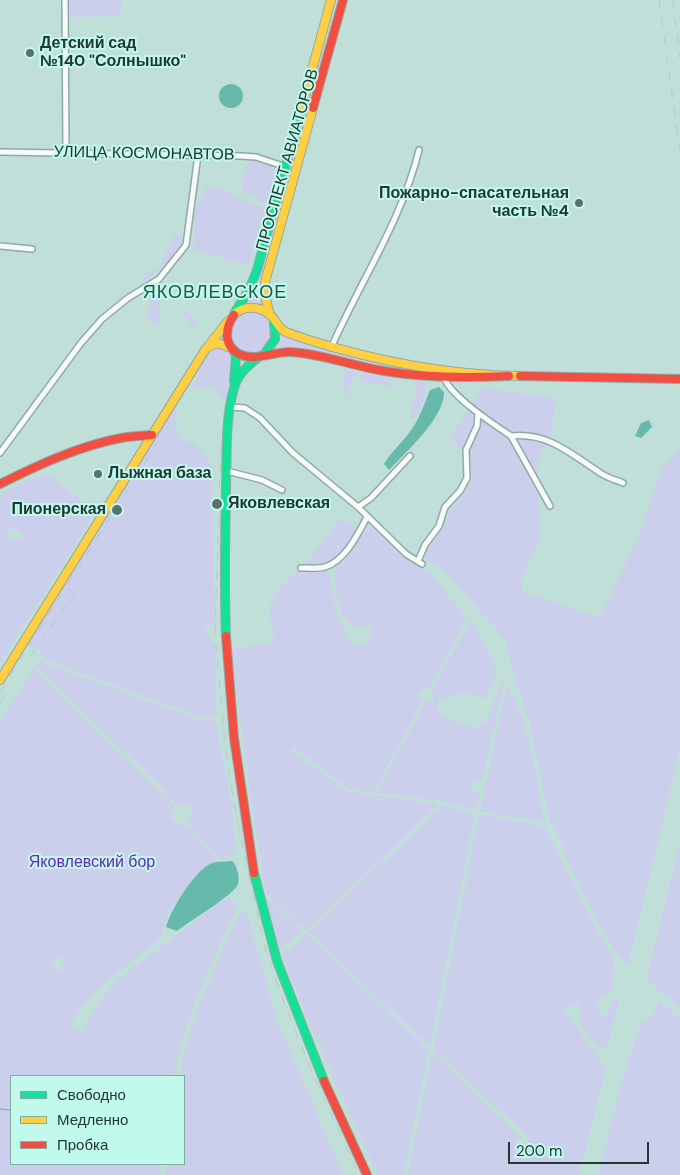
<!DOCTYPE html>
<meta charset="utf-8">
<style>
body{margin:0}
#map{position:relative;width:680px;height:1175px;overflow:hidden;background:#c1dfd9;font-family:"DM Sans",sans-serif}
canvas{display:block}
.legend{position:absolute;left:10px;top:1075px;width:175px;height:90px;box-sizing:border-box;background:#c1faed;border:1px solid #81aca3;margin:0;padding:6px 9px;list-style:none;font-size:15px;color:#213833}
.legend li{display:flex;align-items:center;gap:10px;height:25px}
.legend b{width:25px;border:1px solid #81aca3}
.scale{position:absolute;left:508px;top:1142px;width:141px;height:22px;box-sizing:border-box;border:2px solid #213833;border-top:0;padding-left:6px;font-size:15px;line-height:18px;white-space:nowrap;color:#213833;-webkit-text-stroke:4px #c1faed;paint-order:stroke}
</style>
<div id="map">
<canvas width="680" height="1175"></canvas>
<ul class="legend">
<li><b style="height:6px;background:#16e098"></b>Свободно</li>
<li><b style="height:6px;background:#ffcf43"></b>Медленно</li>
<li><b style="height:6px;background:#f24e42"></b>Пробка</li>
</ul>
<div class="scale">200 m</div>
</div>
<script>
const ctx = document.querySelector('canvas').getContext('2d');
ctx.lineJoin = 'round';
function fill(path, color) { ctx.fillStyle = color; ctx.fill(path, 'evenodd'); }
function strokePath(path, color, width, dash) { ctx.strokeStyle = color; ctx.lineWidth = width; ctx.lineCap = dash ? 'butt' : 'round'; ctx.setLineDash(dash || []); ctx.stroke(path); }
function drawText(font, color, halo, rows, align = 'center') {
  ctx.font = font + ' "DM Sans",sans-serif'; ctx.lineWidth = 4; ctx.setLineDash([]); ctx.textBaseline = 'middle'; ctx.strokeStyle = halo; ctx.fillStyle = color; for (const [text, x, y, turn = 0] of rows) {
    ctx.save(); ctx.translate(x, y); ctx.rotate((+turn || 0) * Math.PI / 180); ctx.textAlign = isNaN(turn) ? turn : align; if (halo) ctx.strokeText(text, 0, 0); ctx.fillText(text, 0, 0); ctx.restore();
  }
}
fill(new Path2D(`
 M70,0H122L120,16L70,17Z
 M328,32L331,33L261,282L262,305L245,303L259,275Z
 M249,158C259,160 274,163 279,172L270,205L257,200V196L248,192L246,195L241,193L243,185L241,184Z
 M206,187L229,191V193L266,210L249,262L242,264L193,249L195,210Z
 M175,234L180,236L182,240L172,258L145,282L142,280L162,262Z
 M160,284H164C164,297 157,311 159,323L155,324L145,316L151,306L148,292Z
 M184,307L196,321L192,328L183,314Z
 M230 332a21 21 0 1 1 42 0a21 21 0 1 1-42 0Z
 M283,334L349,355L393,365V367L392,369L278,349Z
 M217,347L227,350L232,355L229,401L220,396L213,384L201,390L191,387L198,376L196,370L210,350Z
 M345,369L356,371V377H352L347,399L342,385Z
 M361,371L389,376L391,387L360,381Z
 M417,379L426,383C426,397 422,408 412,419L409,416L417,389L413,381Z
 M481,388L556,398L551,437L537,462L540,538L521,579L523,592L599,618L637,540L663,465L680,447V749L628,966C607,945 578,885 566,856C561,843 559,833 550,822L529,721L510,664L506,641L446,572L426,560L425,551L474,477L462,451L449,438L458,427Z
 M171,411L179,414L174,427L181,439L195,444L212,465L215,625H205L206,634L215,645L216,703L214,717L203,718L41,658V652L27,643L160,433Z
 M50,475L87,505L92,502L95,505L90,521L0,664V495L30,479ZM13,528L22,535L23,538L19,540L7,536L8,530Z
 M340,519L355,526C355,536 334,562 323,565C317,567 309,566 303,566Z
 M368,528L375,530L390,543L397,553L430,573L467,618L428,690L420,692L419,696L423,701L373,792L349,789L292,746L291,750L348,792L439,804L306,930L266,895L251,800L231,649L275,643C267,602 265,598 299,570H328C333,589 333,606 341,624C348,639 348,654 370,641L372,629L359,624L354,628L341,614L336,594L335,568Z
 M470,621L488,649L497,671L486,699L468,692L439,700L437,709L443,716L475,728L488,719L502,679L504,682L483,778L471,785L470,789L480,793L476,809L444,801L376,793L426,702L434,701L431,692Z
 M39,661L202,721L215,720L232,806L236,855L219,859L189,823L188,819L192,811L189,804L177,805L160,786L36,666Z
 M33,669L175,806L169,815L176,822L188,826L217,860L211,862L188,884L168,913L160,939L99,987L81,1007L70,1026L82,1034C101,987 130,970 169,941C189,926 207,911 228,897L237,904C215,961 184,1015 174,1076H11V1164H161L159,1175H0V721ZM58,957L64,959L61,970L58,971L52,966Z
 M507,685C532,726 534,777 545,823L480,811Z
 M444,805L475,814L430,1046L308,932Z
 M479,814L545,827L591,919L614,960L612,990L596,999L603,1021L615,998L618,999C619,1016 609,1029 609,1046L601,1049C585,1033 579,1027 579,1003L563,1009L606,1068L579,1175H408L432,1053L522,1138L516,1143L529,1142V1137L433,1050Z
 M680,842V1007L646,981Z
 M266,898L303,931L280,950Z
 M240,913H247L277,1020L343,1175H165L167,1164H184V1076H180C190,1017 216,966 240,913Z
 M307,934L429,1050L403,1175H378L307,1018L282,954Z
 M659,1001L680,1020V1175H598L622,1079L640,1025L653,1016Z`), '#cbcfec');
fill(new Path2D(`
 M219 96a12 12 0 1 1 24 0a12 12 0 1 1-24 0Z
 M439,387L444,392C445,417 406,452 389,470L384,464C391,452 401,444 409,433C419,420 424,405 430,390Z
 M649,420L652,427L641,438L635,436L641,423Z
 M232,861C237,865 241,880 237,886C230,897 190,921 177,931L166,927C171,909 194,871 212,863C218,861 226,862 232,861Z`), '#67b9ab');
strokePath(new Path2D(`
 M0,1109L11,1110`), '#67b9ab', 1);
const street = new Path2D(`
 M65,0L66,153
 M0,152L241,156L256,157L286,167
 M0,246L32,249
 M331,348C360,282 402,220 419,150
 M444,378C452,397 493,424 511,436C549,432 572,455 602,474C608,478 616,480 623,483
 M231,407L245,408L260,418L293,453L358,507L406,554L422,564
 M511,436L550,506
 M0,453L81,343L102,319L128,298L159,279L186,245L198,155
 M227,471L262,480L282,490
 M358,507L371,498L410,456
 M418,561L425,545L439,526L445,507L460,491L467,478L466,450L477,426L478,413
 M301,568C308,568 318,569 325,567C345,561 358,534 367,517`);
const fast = new Path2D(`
 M235,312L249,290L257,270L301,110
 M234,350L236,357L234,381
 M265,353L275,339L274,321
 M226,636C224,586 225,537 226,487C227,455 225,419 234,388C238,373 249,365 260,356
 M254,873L277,961L324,1081`);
const slow = new Path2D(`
 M301,110L331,0
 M234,315C243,305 259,306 269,314C275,318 278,327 284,331C292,335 301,337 309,340C376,361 450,375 520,376
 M270,315L265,296V282L313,108
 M208,347L217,343L232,348
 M0,680L205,350L228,321`);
const jam = new Path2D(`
 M313,108L343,0
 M234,315C225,327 223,346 239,354C254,362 275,351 291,352C323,354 353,366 384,371C425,378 467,378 509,376
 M520,376L680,379
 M0,484C38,465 79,446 121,438C131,436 142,436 152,435
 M226,636L234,738L254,873
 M324,1081L367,1175`);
strokePath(street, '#91a9a4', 8);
strokePath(fast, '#91a9a4', 10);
strokePath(slow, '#91a9a4', 10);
strokePath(jam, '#91a9a4', 10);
strokePath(street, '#f6faf9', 5);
strokePath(fast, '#16e098', 8);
strokePath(slow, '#ffcf43', 8);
strokePath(jam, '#f24e42', 8);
strokePath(new Path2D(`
 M659,0L680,150
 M673,0L680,59
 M221,445L215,634L225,745L236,815L266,952L286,1008L315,1079L359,1175
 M30,657L80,585
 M0,692L161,437
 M0,703L11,686`), '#bdc6c4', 1, [9, 9]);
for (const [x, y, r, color] of [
 [30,53,5,"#59726d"],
 [579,203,5,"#59726d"],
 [98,474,5,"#59726d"],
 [217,504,6,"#59726d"],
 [117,510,6,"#59726d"]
]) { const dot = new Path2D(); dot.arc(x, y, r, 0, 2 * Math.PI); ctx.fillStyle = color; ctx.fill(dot); strokePath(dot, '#c1faed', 2); }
drawText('bold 16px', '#213833', '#c1faed', [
 ["Детский сад",40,44],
 ["№140 \"Солнышко\"",40,62],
 ["Пожарно-спасательная",569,194,"right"],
 ["часть №4",569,212,"right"],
 ["Лыжная база",108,474],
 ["Яковлевская",228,504],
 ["Пионерская",106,510,"right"]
], 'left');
drawText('16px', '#213833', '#c1faed', [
 ["УЛИЦА КОСМОНАВТОВ",144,154,1],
 ["ПРОСПЕКТ АВИАТОРОВ",288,160,-74]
]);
drawText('16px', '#6628ae', '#c1faed', [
 ["Яковлевский бор",92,863]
]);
ctx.letterSpacing = '1px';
drawText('18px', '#21574d', '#c1faed', [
 ["ЯКОВЛЕВСКОЕ",215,293]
]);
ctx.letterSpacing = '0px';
</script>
